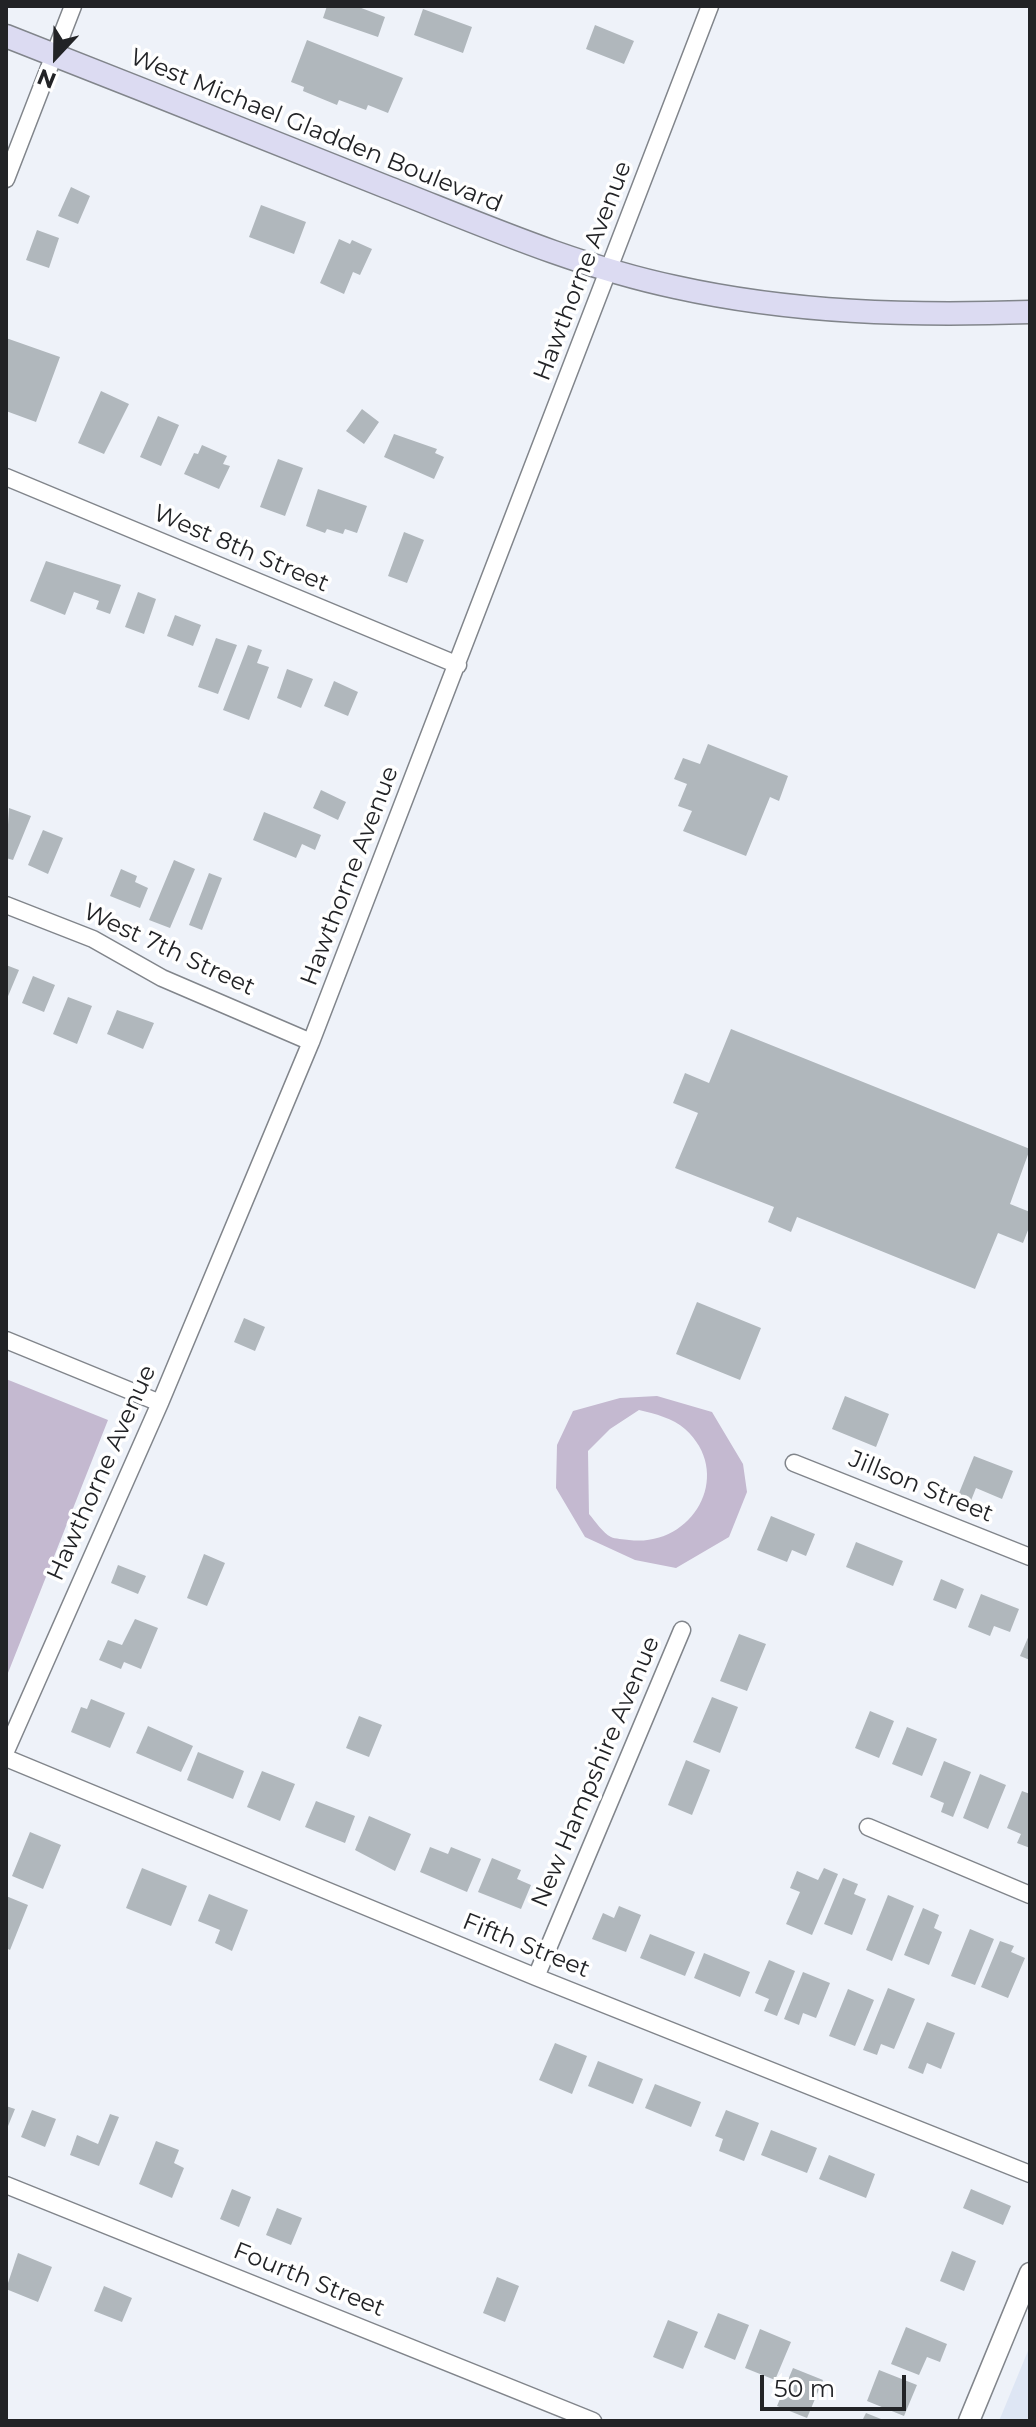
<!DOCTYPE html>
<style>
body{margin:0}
#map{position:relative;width:1036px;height:2427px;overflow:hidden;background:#eef2f9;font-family:Montserrat,sans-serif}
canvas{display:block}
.frame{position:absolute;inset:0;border:8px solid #222326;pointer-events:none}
.north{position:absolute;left:16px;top:16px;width:80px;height:80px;-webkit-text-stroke:6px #fff;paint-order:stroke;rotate:202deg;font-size:22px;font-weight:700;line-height:32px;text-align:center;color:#222326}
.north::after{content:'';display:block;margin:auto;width:28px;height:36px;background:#222326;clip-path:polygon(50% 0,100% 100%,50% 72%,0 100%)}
.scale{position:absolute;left:760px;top:2375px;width:146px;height:36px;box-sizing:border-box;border:4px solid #222326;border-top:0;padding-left:10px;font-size:24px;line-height:28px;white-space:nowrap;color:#222326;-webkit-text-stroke:6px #fff;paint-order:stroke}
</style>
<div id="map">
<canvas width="1036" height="2427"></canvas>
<div class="frame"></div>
<div class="north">N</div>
<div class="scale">50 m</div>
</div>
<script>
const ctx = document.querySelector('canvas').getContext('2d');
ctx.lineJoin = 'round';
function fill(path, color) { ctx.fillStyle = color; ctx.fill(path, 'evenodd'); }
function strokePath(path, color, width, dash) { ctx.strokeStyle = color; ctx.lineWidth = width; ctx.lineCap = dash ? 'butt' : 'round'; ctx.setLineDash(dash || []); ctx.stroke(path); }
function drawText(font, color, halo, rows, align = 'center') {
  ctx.font = font + ' Montserrat,sans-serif'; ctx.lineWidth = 7; ctx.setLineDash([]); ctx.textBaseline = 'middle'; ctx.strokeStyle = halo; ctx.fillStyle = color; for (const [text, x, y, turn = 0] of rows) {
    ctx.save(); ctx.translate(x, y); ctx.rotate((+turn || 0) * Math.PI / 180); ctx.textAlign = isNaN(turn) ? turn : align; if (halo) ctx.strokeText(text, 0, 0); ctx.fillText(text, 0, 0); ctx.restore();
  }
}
fill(new Path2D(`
 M1030,2346V2421H999Z`), '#dee6f4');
fill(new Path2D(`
 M6,1379L108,1420L6,1678Z
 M657,1396L712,1412L743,1464L747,1492L729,1537L676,1568L635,1560L585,1537L556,1488L557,1445L573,1411L620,1398ZM639,1410C655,1414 673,1418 685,1429C735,1474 693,1548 629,1540C624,1539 615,1539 611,1537C603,1533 595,1521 589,1514L588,1451L610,1429Z`), '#c4b9d0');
fill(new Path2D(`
 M327,6H356L385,17L378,37L323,18Z
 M423,9L472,27L463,53L414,35Z
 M595,25L634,41L624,64L586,49Z
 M307,40L403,78L388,113L368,105L366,110L339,100L337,105L303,91L304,87L291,82Z
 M71,187L90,196L78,224L58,216Z
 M261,205L306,222L294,254L249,237Z
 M37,230L59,238L49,268L26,260Z
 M339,239L350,244L352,240L372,249L360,275L353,272L344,294L320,283Z
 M6,338L60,357L36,422L6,411Z
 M101,391L129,404L104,454L78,443Z
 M362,409L379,422L364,444L346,431Z
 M158,416L179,425L161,466L140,457Z
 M394,434L437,449L435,453L444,457L434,479L384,457Z
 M202,445L227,456L223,464L230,466L219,489L184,474L194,453L198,454Z
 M278,459L303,468L285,516L260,507Z
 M318,489L367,506L357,533L345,529L343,534L327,529L325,533L306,526Z
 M404,532L424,540L407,583L388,576Z
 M46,561L121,585L110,614L96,609L99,601L74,592L65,615L30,601Z
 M138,592L156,599L144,634L125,627Z
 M175,615L201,625L193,646L167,636Z
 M216,638L237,645L218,694L198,687Z
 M248,645L262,650L257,663L269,667L249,720L223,710Z
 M287,669L313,679L301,708L277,698Z
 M334,681L358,692L348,716L324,706Z
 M708,744L788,776L779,801L770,797L746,856L683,831L692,811L678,806L687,784L674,779L683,758L700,764Z
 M321,790L346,802L338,820L313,808Z
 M9,808L31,816L13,860L6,858Z
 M264,812L321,835L315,850L302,844L296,858L253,840Z
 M43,830L63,838L48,874L28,865Z
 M174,860L195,869L170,928L149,920Z
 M121,869L137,876L135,882L148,888L140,908L110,896Z
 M209,873L222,878L202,930L189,925Z
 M6,965L19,970L6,1001Z
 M33,976L55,985L44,1012L22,1003Z
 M68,997L92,1006L77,1044L53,1034Z
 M117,1010L154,1023L143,1049L107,1034Z
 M731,1029L1030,1149L1010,1204L1030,1212V1225L1023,1243L998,1233L975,1289L797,1217L791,1232L768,1222L774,1207L675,1168L698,1113L673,1103L685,1073L709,1083Z
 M697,1302L761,1328L740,1380L676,1354Z
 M244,1318L265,1327L255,1351L234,1342Z
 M845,1396L889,1414L876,1447L832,1429Z
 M974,1456L1013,1471L1002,1499L976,1488L968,1508L955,1503Z
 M771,1516L815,1534L806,1556L792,1550L787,1562L757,1550Z
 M856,1542L903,1561L893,1586L846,1567Z
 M204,1554L225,1563L207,1606L187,1598Z
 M118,1565L146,1576L138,1594L111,1583Z
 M941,1579L964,1589L956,1609L933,1600Z
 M981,1594L1019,1609L1010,1632L994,1626L990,1636L968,1627Z
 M135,1619L158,1628L141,1669L124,1662L121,1669L99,1660L108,1640L122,1645Z
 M1030,1633V1660L1020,1656Z
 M739,1634L766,1644L747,1691L720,1681Z
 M712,1697L738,1707L720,1753L693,1742Z
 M91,1699L125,1713L110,1748L71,1732L81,1707L87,1709Z
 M870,1711L894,1721L879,1758L855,1748Z
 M359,1716L382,1725L369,1757L346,1748Z
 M148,1726L193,1746L181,1772L136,1753Z
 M907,1727L937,1739L922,1776L892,1764Z
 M198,1752L244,1771L233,1799L187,1780Z
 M686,1760L710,1770L692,1815L668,1805Z
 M944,1761L971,1772L953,1817L941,1812L944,1803L930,1797Z
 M262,1771L295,1784L280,1821L247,1807Z
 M980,1774L1006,1785L988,1829L963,1818Z
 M1022,1791L1030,1794V1848L1017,1843L1021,1834L1007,1828Z
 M316,1801L355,1816L345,1843L305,1827Z
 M369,1816L411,1834L395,1871L355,1850Z
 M30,1832L61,1845L43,1889L12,1876Z
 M430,1847L448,1854L451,1847L481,1859L467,1892L420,1872Z
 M492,1858L521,1870L517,1879L531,1885L521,1909L478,1892Z
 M142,1868L187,1886L171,1926L126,1908Z
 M824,1868L838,1874L812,1935L786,1924L800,1892L790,1888L797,1871L818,1880Z
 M843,1878L858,1884L854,1894L866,1899L852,1935L824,1924Z
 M209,1894L248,1910L232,1951L215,1943L220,1930L198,1921Z
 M888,1895L914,1906L892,1961L866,1950Z
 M6,1896L28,1905L10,1950L6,1948Z
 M619,1906L641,1915L626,1952L592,1939L603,1913L614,1918Z
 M923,1908L939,1915L934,1928L942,1932L929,1965L904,1955Z
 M970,1929L994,1939L975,1985L951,1976Z
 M650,1934L695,1952L685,1976L640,1958Z
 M1000,1941L1014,1946L1011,1952L1025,1958L1008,1998L981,1987Z
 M704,1953L750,1972L740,1997L694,1978Z
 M769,1960L795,1971L777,2016L764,2011L769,1999L755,1993Z
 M803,1972L830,1983L816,2018L803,2013L799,2025L784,2019Z
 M888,1988L915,1999L894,2049L881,2044L877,2055L863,2050Z
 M848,1989L874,2000L855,2046L829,2036Z
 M927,2022L955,2033L941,2069L927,2063L923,2074L908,2068Z
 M555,2043L587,2056L572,2094L539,2080Z
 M598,2061L643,2079L633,2104L588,2086Z
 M655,2084L701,2102L691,2127L645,2108Z
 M6,2106L15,2109L6,2131Z
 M32,2110L56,2119L45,2147L21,2137Z
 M726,2110L759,2123L744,2161L719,2151L723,2139L715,2136Z
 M110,2114L119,2117L99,2166L70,2155L77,2135L98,2144Z
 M771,2130L817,2148L807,2173L761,2155Z
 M156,2141L179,2150L174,2163L184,2168L172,2198L139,2184Z
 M829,2155L875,2174L866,2198L819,2179Z
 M232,2189L251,2197L239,2227L220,2219Z
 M971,2189L1011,2206L1003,2225L963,2208Z
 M277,2208L302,2218L291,2245L266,2235Z
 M952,2251L976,2261L964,2291L940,2281Z
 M18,2253L52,2267L38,2302L6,2289Z
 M497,2277L519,2286L505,2322L483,2313Z
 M104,2286L132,2298L122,2322L94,2311Z
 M718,2313L749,2325L735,2360L704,2347Z
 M668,2320L698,2332L683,2369L653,2357Z
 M906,2327L947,2344L940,2362L927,2357L919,2375L891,2364Z
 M760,2329L791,2342L775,2380L745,2368Z
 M793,2368L823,2380L807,2418L777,2406Z
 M879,2370L917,2385L904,2416L867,2401Z
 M866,2413L886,2421H862Z`), '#b0b7bc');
const minor = new Path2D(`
 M6,179L73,6
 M6,477L458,665
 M6,905L93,939L162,978L311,1042
 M6,1340L160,1403
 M794,1463L1030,1557
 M6,1751L160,1403L311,1042L710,6
 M6,1758L536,1977L1030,2174
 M868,1827L1030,1895
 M536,1977L682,1630
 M6,2185L593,2421`);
const tertiary = new Path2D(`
 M969,2421L1030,2273`);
const secondary = new Path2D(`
 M6,36C134,86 261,137 389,188C483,225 576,266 675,287C792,313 910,316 1030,312`);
strokePath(minor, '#81858b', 19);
strokePath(tertiary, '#81858b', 23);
strokePath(secondary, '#81858b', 25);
strokePath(minor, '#fff', 16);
strokePath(tertiary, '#fff', 20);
strokePath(secondary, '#dcdbf2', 22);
drawText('24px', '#222326', '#fff', [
 ["West Michael Gladden Boulevard",316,131,22],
 ["Hawthorne Avenue",583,271,-69],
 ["West 8th Street",241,549,23],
 ["Hawthorne Avenue",350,876,-69],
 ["West 7th Street",169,950,25],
 ["Hawthorne Avenue",102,1473,-66],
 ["Jillson Street",921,1487,22],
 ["New Hampshire Avenue",596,1772,-67],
 ["Fifth Street",526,1946,22],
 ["Fourth Street",309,2280,22]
]);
</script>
